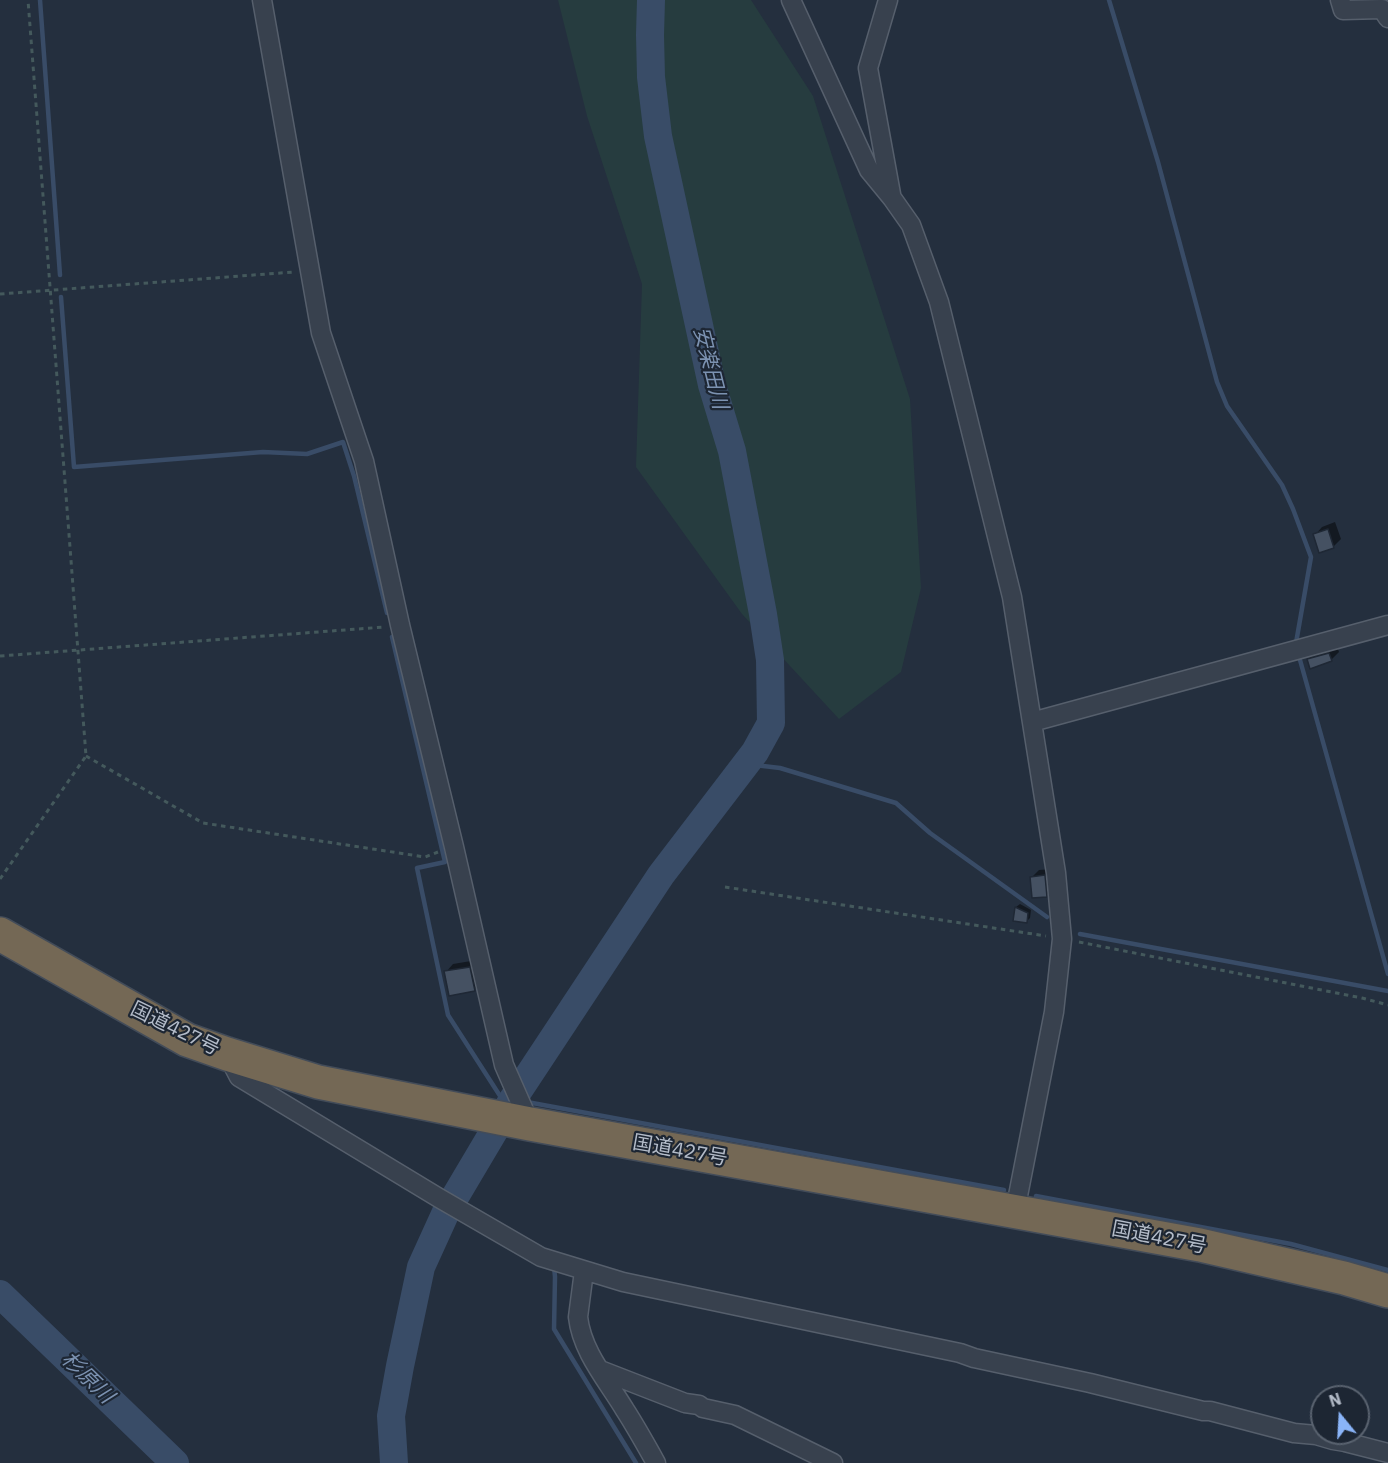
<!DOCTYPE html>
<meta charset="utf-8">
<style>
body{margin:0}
#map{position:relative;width:1388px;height:1463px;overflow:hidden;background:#242f3e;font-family:"IBM Plex Sans",sans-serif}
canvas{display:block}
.north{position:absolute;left:1310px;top:1385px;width:60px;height:60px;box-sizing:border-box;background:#1d2633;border:2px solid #59626f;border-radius:50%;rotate:342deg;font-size:16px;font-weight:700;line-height:24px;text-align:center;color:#b4bcc9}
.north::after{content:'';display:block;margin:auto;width:21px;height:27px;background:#8ab4f8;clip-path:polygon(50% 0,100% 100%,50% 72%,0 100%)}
</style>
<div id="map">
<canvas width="1388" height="1463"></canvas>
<div class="north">N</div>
</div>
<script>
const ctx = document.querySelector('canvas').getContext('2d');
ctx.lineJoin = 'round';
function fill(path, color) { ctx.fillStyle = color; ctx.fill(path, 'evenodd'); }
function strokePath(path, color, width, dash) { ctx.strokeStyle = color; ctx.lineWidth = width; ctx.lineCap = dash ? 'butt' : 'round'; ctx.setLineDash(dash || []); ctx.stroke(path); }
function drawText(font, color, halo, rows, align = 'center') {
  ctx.font = font + ' "IBM Plex Sans","Noto Sans JP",sans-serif'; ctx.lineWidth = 4.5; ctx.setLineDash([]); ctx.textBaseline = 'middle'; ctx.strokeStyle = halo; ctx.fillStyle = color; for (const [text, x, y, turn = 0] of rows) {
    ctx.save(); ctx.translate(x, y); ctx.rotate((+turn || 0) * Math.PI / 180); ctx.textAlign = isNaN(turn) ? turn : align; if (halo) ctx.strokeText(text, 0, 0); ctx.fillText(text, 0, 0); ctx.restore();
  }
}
fill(new Path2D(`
 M558,0H751L813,96L910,399L921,588L901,672L839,719L742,614L636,467L642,284L587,116Z`), '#263c3f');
fill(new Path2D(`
 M1335,522L1341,539L1333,547L1315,535L1322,527Z
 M1337,646L1339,652L1331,660L1308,659L1316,652Z
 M1052,869L1054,888L1046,895L1031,878L1039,870Z
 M1020,904L1031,910L1030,918L1026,922L1015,920L1016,907Z
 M477,960L482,982L475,989L450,994L446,972L453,964Z`), '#0007');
strokePath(new Path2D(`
 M40,0L60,275
 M1109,0L1158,162L1217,382L1227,406L1282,485L1293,509L1311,557L1296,643
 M61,297L74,467L263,452L307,454L343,442L354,476L387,613
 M392,637L445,862L417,868L448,1015L502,1099L508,1105
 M1300,660L1388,974
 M746,764L780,768L896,803L930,833L1047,917
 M1080,934L1388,991
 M527,1102L1004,1190
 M1036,1196L1291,1244L1388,1270
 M552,1266H554L555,1277L554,1329L636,1463`), '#394c67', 4.5);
strokePath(new Path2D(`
 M0,1294L175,1463
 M394,1463L391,1416L400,1366L421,1267L446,1212L513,1099L661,875L755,752L771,723L770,660L763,614L732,451L712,385L658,136L651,77L650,35L651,0`), '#394c67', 28);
const building = new Path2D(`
 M1328,529L1334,548L1319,553L1313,534Z
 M1329,653L1332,661L1310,669L1307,659Z
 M1045,875L1047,897L1032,898L1030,877Z
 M1015,907L1028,913L1027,923L1013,921Z
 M470,967L475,991L449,996L444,971Z`);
fill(building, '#455162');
strokePath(building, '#1f2835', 1.5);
const street = new Path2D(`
 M262,0L321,333L364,461L400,625L454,847L504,1065L530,1124
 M791,0L869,170L892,198L911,225L939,302L1012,597L1056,873L1062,939L1054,1012L1015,1211
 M888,0L868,68L891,194
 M1340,0L1343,10L1382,9L1388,18
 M1032,722L1388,625
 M227,1054L239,1077L439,1198L541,1257L623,1282L960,1353L974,1358L1090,1383L1203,1411H1210L1294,1433L1316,1435L1333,1440L1345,1442L1388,1453
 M584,1271L578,1317C582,1352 607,1380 625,1410C636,1427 646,1445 656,1463
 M600,1370L685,1403L699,1405L703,1408L735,1415L833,1463`);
const highway = new Path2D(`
 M0,934L187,1040L227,1054L318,1082L530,1124L1200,1245L1344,1278L1388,1291`);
strokePath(street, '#565f6c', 21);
strokePath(highway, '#434c59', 36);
strokePath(new Path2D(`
 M0,294L294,272
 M0,656L384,627
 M86,756L203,823L425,857L438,852
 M0,879L86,756L28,0
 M725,887L1046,936
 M1079,942L1362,998L1388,1005`), '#44595c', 3, [4.5, 4.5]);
strokePath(street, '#38414e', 18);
strokePath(highway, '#746855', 33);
drawText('20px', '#b4bcc9', '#1d2633', [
 ["国道427号",175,1029,26],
 ["国道427号",680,1151,10],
 ["国道427号",1159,1238,11]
]);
drawText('italic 21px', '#7c92b1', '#1d2633', [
 ["安楽田川",710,368,76],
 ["杉原川",87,1378,44]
]);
</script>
